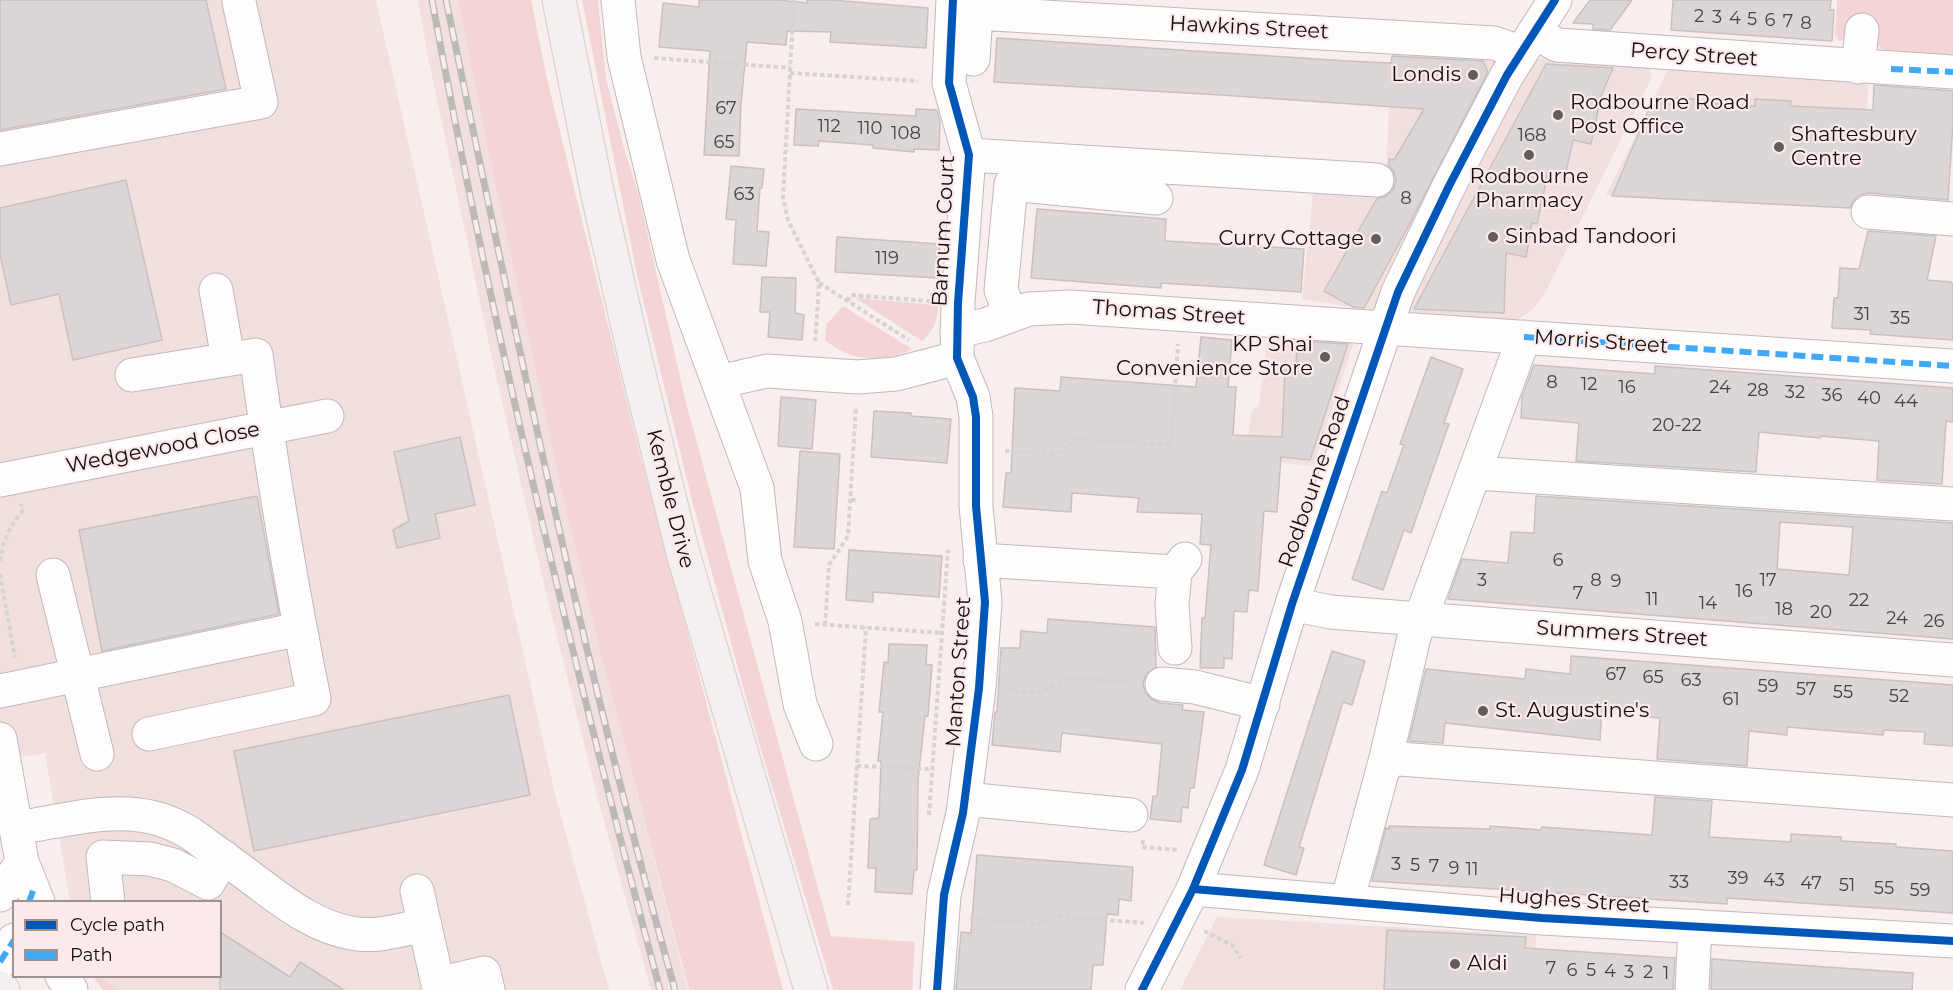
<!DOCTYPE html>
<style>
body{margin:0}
#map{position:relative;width:1953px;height:990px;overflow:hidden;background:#f8eeee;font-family:Montserrat,sans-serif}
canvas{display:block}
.legend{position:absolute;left:12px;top:900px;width:210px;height:78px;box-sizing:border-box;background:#fceaea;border:2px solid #9f9292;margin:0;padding:8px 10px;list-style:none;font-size:18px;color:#140e0e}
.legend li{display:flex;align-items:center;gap:12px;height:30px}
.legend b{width:30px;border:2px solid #9f9292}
</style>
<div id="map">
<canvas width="1953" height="990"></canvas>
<ul class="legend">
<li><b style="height:8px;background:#0057b8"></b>Cycle path</li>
<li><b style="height:8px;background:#3fa9f5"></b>Path</li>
</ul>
</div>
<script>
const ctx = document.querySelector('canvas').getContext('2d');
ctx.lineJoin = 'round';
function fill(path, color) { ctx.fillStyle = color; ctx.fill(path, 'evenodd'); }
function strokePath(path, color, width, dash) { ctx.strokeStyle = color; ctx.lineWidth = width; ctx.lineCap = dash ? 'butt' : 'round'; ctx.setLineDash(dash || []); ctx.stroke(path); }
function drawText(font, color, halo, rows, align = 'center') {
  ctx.font = font + ' Montserrat,sans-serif'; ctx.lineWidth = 4.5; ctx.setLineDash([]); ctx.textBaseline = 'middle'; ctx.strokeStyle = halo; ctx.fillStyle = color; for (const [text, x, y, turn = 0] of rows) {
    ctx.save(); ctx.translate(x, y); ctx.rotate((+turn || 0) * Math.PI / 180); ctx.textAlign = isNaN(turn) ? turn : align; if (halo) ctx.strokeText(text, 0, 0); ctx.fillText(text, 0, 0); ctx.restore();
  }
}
fill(new Path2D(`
 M0,0H376L555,794L609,990H103L92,977L220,976V902L70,901L45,753L0,760Z
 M418,0H458L494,178L562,492L600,651L688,990H651L600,807L547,597L492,358L429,62Z
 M1393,52L1648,63L1652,77L1554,275L1543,297L1531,311L1514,322L1415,317L1302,299L1315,172L1386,175L1391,64Z
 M1670,66L1869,80L1860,209L1606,195Z
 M1268,333L1355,339L1313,466L1246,459L1251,412L1259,405Z
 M1217,917L1536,935L1534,990H1180Z`), '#f2e0df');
fill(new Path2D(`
 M458,0H531L547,79L639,451L783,990H689L600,651L562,492L494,178Z
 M582,0H598L606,79L625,152L638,192L685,399L831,936L915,942L912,990H833L752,719L692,500L638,279Z
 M1837,0H1953V63L1897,59L1875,43L1846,39L1839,41L1835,34Z
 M855,298L938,305C938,320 934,330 922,341Z
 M843,306L912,349C896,358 868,361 851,355C842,352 834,346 825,341L826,325Z
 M94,977H100L119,990H104Z`), '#f3d5d5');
const building = new Path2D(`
 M0,0H206L226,89L0,130Z
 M699,0H779L807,3V0H832L928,8L926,48L830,42L831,32L787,31L786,45L747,42L741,104L739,156L704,155L710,51L659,47L663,3L699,7Z
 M1590,0H1632L1610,30L1593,29V24L1573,23Z
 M1673,0H1831L1830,10H1834L1832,41L1671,30Z
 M997,38L1347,61L1391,63L1392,56L1483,61L1488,72L1408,227L1364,308L1353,307L1324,291L1372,207L1377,199L1386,196L1393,190L1396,181L1394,172L1389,166V159L1394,160L1424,109L1221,95L994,82Z
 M1546,64L1613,68L1601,96L1591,144L1573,140L1565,176L1548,172L1537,224L1532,223L1526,257L1506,253L1504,313L1414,309Z
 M1874,85L1953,91V123L1948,200L1869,193L1859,195L1853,201L1850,208L1612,196L1654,97L1697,99V103L1755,106V99L1791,101L1790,106L1873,110Z
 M796,109L916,116V109L937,110L940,122L939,150L914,149V152L873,148V145L819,141L818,146L794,145Z
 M731,166L764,169L762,188H760L757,231L769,232L766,266L733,264L736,220L726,219Z
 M126,180L162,340L73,360L59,294L11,305L0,254V208Z
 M1037,209L1166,219L1165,241L1304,249L1301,292L1161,283V288L1031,278Z
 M1868,231L1936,236L1927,280L1951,282L1953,285V340L1870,334L1871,330L1832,328L1834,298H1838L1840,268L1859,269Z
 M837,237L940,244L938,278L835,272Z
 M762,277L796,278L795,313L804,315L802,340L768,337L770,312H760Z
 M1201,337L1232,340L1228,387H1236L1233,435L1282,437L1285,370L1295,371L1298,341L1348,344L1310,460L1281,457L1277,512L1264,511L1258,591L1249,590L1247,612L1234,611L1232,659L1224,658V668H1200L1202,618H1205L1211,545L1200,544L1202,514L1137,512L1139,498L1072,493L1071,512L1003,507L1006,473H1011L1015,388L1060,391L1061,377L1196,387Z
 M1431,357L1463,369L1444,423L1449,424L1411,533L1404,530L1383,590L1352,579L1382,491L1387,493L1395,470L1404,445L1400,444Z
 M1534,365L1655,374V366L1953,388V422L1946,421L1942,484L1877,480L1879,441L1820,436V438L1759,432L1756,472L1576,461L1579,423L1521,418L1522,397Z
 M781,397L816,400L812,449L778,446Z
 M874,411L911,413V416L951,419L947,463L871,457Z
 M460,437L475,505L435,514L440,538L397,548L393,530L409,521L394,452Z
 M800,451L840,454L834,549L794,547Z
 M257,496L279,614L102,651L79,530Z
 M1536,496L1953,523V639L1448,599L1462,559L1508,563L1511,532L1534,533ZM1780,522L1853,527L1849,575L1777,569Z
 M849,550L942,556L939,597L873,592V602L846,600Z
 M1048,619L1155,627L1156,667L1146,674L1143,683L1145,692L1151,699L1160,703L1183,705L1182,710L1204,712L1194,788H1190L1188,808L1182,807L1181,822L1150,819L1153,796H1157L1162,744L1062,733L1060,752L992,745L995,712H997L1001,648H1020L1021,631L1047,633Z
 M889,644L927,645L926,664L932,665L928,716H925L918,780L917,870H914L912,894L875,892L876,868H868L870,819L879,818L881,761H878L883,712H879L884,662L888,663Z
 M1332,651L1365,661L1352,705L1343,702L1299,847L1304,848L1296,875L1264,865Z
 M1571,656L1953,685V746L1924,744L1925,732L1884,730L1883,735L1787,727V735L1749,731L1747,766L1657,759L1660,718L1645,717L1646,710L1602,707L1600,740L1445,723L1443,743L1409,741L1426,669L1525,679L1526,669L1570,674Z
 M509,695L530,795L254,851L234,751Z
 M1655,797L1712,801L1709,837L1791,842V834L1841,837V841L1896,844V847L1953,851V913L1727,898V904L1372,881L1386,828L1389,829V826L1490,829V826L1541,830L1542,827L1652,835Z
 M977,855L1133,867L1131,901L1119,899L1118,915L1107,914L1103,965H1093L1091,990H956L961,932L971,933Z
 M1387,930L1526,937L1525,948L1675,958L1673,990H1384Z
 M220,932L290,977L300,962L344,990H220Z
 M1712,959L1913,973L1912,990H1711Z`);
fill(building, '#ddd6d6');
strokePath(building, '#c9c1c1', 1.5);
const minor = new Path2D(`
 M618,0L624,57L673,260L718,382L767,371L858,377L896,374L957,358
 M976,13L1494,43L1520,52
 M1534,32L1557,45L1953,72
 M973,59L977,0
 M1858,67L1862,30
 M0,149L261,102L239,2
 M969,155L1377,180
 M1868,212L1953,219
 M216,290L228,359
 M1011,315L1001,290L1011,184L1156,198
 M957,331L985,325L1029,309L1070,307L1953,366
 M132,375L256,355C272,470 291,585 314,699L149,734
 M718,382L757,488L765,561L785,621L800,704L816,744
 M1475,473L1953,504
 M0,480L327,416
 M980,560L1175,572
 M53,575L97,754
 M1292,604L1330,612L1953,660
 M1175,648L1172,605L1175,572L1185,559
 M1162,684L1195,687L1263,704
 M0,691L300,629
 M0,739L22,862L38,902
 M1386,758L1953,800
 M965,799L1131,815
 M16,828C59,822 108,807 151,817C165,820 178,826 190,833C212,849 233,864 254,880C284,902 313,926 351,933C376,938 400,930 425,925
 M1193,889L1542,918L1953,941
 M417,891L438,984L484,973L488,990
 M0,895L22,862
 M108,902L103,857L150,859L173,865L208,883L224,857
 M1347,902L1386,758L1414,637L1524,337
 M0,962L14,940
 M62,976L71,990
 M937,990L944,895L963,813L979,688L985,602L976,506V417L973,397L957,358L958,303L969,155L949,83L953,0
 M1142,990L1193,889L1242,770L1292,604L1398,292L1449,186L1507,75L1555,0
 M1692,990L1695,926`);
const major = new Path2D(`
 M559,0L597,191L636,362L683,553L811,990
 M0,988L3,990`);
strokePath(minor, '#c0b9b9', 35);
strokePath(major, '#d2cdcd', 35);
strokePath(new Path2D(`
 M794,0L783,197L788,220L819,283L815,344
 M654,58L790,68
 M790,73L918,81
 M819,283L909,340
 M847,301L851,295L930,301
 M1005,451L1056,454L1079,439L1171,445L1178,344
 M851,500H858
 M0,561C2,542 10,526 22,511L21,504
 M0,574L15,658
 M815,624L943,633
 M825,625L829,565L848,536L856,406
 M1007,690L1038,693L1068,679L1134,681
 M857,766L932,769
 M929,815L948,550
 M1143,840L1142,847L1179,850
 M848,905L866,627
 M970,919L1039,924L1055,916L1144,923
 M1204,931L1232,945L1241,958`), '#d5d3d3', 4, [4.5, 3]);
strokePath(minor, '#fefcfc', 33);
strokePath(major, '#f6efef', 33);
const rail = new Path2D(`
 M432,0C493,333 573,663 660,990
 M446,0C515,332 583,664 675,990`);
strokePath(rail, '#bcb9b9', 7);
strokePath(rail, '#fceaea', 4.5, [14]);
strokePath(new Path2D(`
 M1891,69L1953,72
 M1524,337L1953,366
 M29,902L34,888
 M0,962L14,940`), '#3fa9f5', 6, [12, 6]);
strokePath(new Path2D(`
 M1193,889L1542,918L1953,941
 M937,990L944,895L963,813L979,688L985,602L976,506V417L973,397L957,358L958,303L969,155L949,83L953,0
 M1142,990L1193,889L1242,770L1292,604L1398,292L1449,186L1507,75L1555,0`), '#0057b8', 8);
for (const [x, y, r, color] of [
 [1473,75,6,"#645c5c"],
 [1558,115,6,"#645c5c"],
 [1779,147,6,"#645c5c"],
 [1529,155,6,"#645c5c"],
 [1493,237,6,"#645c5c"],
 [1376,239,6,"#645c5c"],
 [1325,357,6,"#645c5c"],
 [1483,711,6,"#645c5c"],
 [1455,964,6,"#645c5c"]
]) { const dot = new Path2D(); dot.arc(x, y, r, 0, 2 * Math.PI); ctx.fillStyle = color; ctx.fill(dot); strokePath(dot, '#fceaea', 2); }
drawText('18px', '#484242', null, [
 ["2",1699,17],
 ["3",1717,18],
 ["4",1735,19],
 ["5",1752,20],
 ["6",1770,21],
 ["7",1788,22],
 ["8",1806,24],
 ["67",726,109],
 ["112",829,127],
 ["110",870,129],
 ["108",906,134],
 ["168",1532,136],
 ["65",724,143],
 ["63",744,195],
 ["8",1406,199],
 ["119",887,259],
 ["31",1862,315],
 ["35",1900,319],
 ["8",1552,383],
 ["12",1589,385],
 ["16",1627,388],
 ["24",1720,388],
 ["28",1758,391],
 ["32",1795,393],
 ["36",1832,396],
 ["40",1869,399],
 ["44",1906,402],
 ["20-22",1677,426],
 ["6",1558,561],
 ["3",1482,581],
 ["8",1596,581],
 ["17",1768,581],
 ["9",1616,582],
 ["16",1744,592],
 ["7",1578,594],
 ["11",1652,600],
 ["22",1859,601],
 ["14",1708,604],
 ["18",1784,610],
 ["20",1821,613],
 ["24",1897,619],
 ["26",1934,622],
 ["67",1616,675],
 ["65",1653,678],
 ["63",1691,681],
 ["59",1768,687],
 ["57",1806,690],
 ["55",1843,693],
 ["52",1899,697],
 ["61",1731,700],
 ["3",1396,865],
 ["5",1415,866],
 ["7",1434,867],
 ["9",1454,869],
 ["11",1472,870],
 ["39",1738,879],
 ["43",1774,881],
 ["33",1679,883],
 ["47",1811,884],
 ["51",1847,886],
 ["55",1884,889],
 ["59",1920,891],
 ["7",1551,969],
 ["6",1572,971],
 ["5",1591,971],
 ["4",1610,972],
 ["3",1629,973],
 ["2",1648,973],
 ["1",1666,974]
]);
drawText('21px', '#140e0e', '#fceaea', [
 ["Hawkins Street",1249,28,3],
 ["Percy Street",1694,55,4],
 ["Barnum Court",944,231,-87],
 ["Thomas Street",1169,313,4],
 ["Morris Street",1601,342,4],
 ["Wedgewood Close",163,448,-11],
 ["Rodbourne Road",1315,482,-71],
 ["Kemble Drive",670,499,76],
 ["Summers Street",1622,634,4],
 ["Manton Street",959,672,-86],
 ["Hughes Street",1574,901,4]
]);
drawText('21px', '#140e0e', '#fceaea', [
 ["Londis",1461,75,"right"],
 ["Rodbourne Road",1570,103],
 ["Post Office",1570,127],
 ["Shaftesbury",1791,135],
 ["Centre",1791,159],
 ["Rodbourne",1529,177,"center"],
 ["Pharmacy",1529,201,"center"],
 ["Sinbad Tandoori",1505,237],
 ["Curry Cottage",1364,239,"right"],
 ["KP Shai",1313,345,"right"],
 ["Convenience Store",1313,369,"right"],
 ["St. Augustine's",1495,711],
 ["Aldi",1467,964]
], 'left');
</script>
